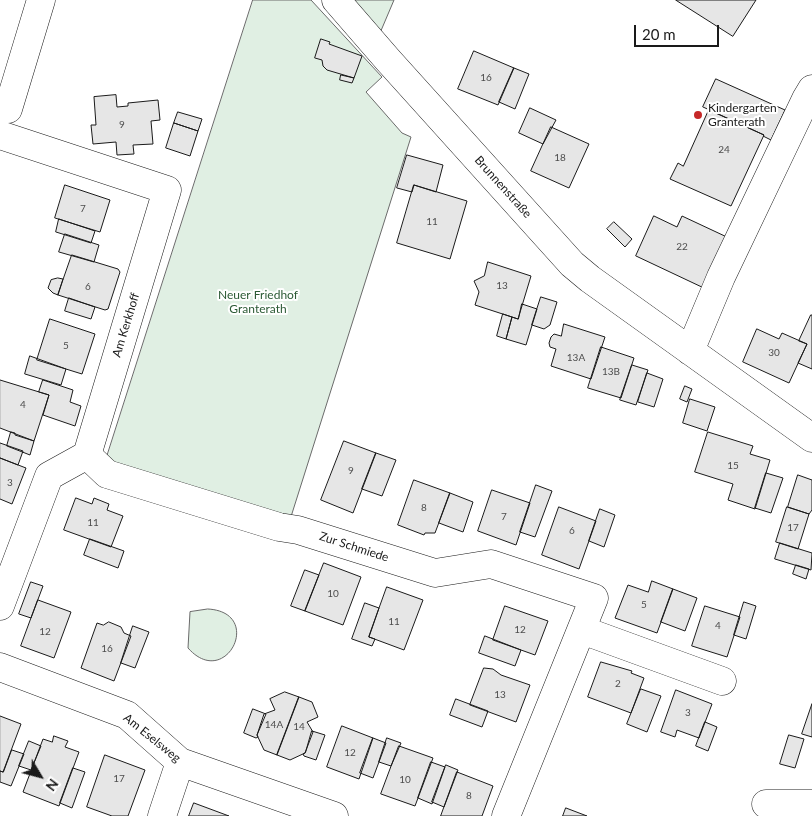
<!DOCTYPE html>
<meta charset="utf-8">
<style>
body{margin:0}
#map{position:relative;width:812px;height:816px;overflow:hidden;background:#fff;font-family:Lato,sans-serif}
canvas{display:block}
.north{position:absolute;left:15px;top:751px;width:50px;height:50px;-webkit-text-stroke:4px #fff;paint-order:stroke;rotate:127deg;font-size:14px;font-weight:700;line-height:20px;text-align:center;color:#1a1a1a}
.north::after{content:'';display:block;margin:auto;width:18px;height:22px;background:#1a1a1a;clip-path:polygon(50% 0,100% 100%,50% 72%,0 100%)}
.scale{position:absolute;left:634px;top:25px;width:85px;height:22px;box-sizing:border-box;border:2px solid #1a1a1a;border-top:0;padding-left:6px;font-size:15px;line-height:18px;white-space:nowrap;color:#1a1a1a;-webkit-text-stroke:4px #fff;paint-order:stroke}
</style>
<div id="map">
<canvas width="812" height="816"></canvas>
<div class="north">N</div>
<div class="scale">20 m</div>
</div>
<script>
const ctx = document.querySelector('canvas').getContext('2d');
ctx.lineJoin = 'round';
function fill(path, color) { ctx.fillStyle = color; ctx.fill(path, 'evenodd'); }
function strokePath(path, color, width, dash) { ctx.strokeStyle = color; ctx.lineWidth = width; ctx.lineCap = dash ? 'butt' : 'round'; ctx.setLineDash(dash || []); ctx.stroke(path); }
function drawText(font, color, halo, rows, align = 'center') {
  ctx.font = font + ' Lato,sans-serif'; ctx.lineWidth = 4; ctx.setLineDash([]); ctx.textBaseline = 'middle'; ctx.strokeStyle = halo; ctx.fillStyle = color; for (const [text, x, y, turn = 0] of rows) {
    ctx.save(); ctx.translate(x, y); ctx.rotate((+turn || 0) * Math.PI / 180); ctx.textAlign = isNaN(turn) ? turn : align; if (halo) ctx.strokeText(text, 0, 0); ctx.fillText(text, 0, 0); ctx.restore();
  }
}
const green = new Path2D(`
 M253,0H311L382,77L366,92L402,133L411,137L289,523L104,466Z
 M351,0H394L380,33Z
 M208,609C265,612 226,691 188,648L190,612Z`);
fill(green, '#e0efe3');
strokePath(green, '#6a6a6a', 1);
const building = new Path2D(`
 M676,0H756L733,36Z
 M321,39L330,42L329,44L362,56L354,78L327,70L323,66L322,60L315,58Z
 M474,51L514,68L498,105L458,89Z
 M514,68L529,74L515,109L499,102Z
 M341,75L354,78L352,83L340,80Z
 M716,79L785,110L771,140L763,136L764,135L703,107Z
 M116,95L117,107L128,106V103L158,100L160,120L151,121L153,144L133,145L134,154L117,155L116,142L93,144L91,125H96L94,97Z
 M530,108L556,120L543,144L519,133Z
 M709,110L764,135L731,206L670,179L678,163L683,166Z
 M178,112L202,119L198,131L174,123Z
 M174,123L198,131L190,156L166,148Z
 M551,127L589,144L569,188L531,171Z
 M407,155L443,165L436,192L414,185L412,192L397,188Z
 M65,185L110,200L100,232L55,218Z
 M414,185L467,201L450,259L397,243Z
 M654,216L677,227L682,216L729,238L706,289L636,256Z
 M59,219L95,231L91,243L56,232Z
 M614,222L632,239L625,247L607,229Z
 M65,234L99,245L94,262L59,252Z
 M72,255L118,269L120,272L108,309L105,310L58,295Z
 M488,262L531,276L518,319L475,305L479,292L474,281L484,276Z
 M58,278L63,279L58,295L53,293L48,288L51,280Z
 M541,297L557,302L550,325L544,329L532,325Z
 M69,298L95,307L91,319L65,311Z
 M522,304L537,309L526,345L506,339L512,317L518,319Z
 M503,314L512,317L506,339L497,336Z
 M811,315H812V369L798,363L807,344L799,341Z
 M50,319L95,334L82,374L37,360Z
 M564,324L605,337L591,379L551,366L556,349L550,347L549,343L551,337L554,334L561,336Z
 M757,329L779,339L782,333L807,344L789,383L743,362Z
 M601,347L634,358L621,398L588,388Z
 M30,356L66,369L61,385L25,374Z
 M632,365L648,370L636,405L620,400Z
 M647,373L663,379L654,407L638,402Z
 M0,380L49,395L34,441L0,428Z
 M43,380L73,390L70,402L81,406L75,426L43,415L49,395L39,392Z
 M685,386L692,389L687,402L680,399Z
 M690,399L715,407L707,431L683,423Z
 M11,432L15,433V435L34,441L30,455L7,446Z
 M708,432L753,446L750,454L770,460L755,509L728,500L733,484L695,472Z
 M344,441L376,453L353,513L321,500Z
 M0,443L23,451L18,465L0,458Z
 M376,453L396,460L382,496L362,489Z
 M0,458L26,468L12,504L0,499Z
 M766,473L783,478L771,513L755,508Z
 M798,475L812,480V510L809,514L788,507Z
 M414,480L450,493L435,533H425L424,535L398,525Z
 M536,485L552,491L535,537L520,532Z
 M492,490L530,503L516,545L478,531Z
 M450,493L473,502L463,532L439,523Z
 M76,498L92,504L94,498L109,504L107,510L123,516L111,547L64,530Z
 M559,507L596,521L579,569L542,555Z
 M787,507L809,514L798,549L776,542Z
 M600,509L615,515L604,547L589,541Z
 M90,539L124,551L118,568L84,555Z
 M780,543L812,553L811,570L775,559Z
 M324,563L361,577L343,625L305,611Z
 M796,565L809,569L806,579L793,574Z
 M305,570L319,575L305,611L291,606Z
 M652,581L673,589L657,633L615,618L628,585L648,592Z
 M31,582L43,586L31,618L19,614Z
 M387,587L423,600L404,650L369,637Z
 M673,589L697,598L685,631L661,622Z
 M38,600L71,612L54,658L21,646Z
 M744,602L756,606L746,639L734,635Z
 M365,603L379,608L369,637L375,639L372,646L352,639Z
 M505,606L548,621L535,655L493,640Z
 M705,606L740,617L727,657L692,646Z
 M109,622L121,627L124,633L131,636L114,681L81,668L97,623L103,625Z
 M133,626L149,632L135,668L121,663Z
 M485,636L521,650L515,666L479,653Z
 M601,662L632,671L631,673L644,678L631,713L588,697Z
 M484,668L493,669L501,675L530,685L516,722L470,705Z
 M641,689L661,696L647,732L627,724Z
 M676,690L712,704L699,738L677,730L675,737L661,732Z
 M285,692L299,697L277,755L264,750L257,735L264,714L275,710L270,699Z
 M299,697L312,702L318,717L307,722L313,732L305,753L290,760L277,755Z
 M456,699L488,711L482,727L450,715Z
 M812,704V737L802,734Z
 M253,709L266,714L257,735L258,737L256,738L244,733Z
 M0,716L21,724L3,772L0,771Z
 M705,722L717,727L708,751L696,746Z
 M342,726L373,738L359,779L327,767Z
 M312,731L325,735L316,760L304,756L303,754L305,753Z
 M789,735L804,739L795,768L780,764Z
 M54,736L68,741L65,747L79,752L59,806L23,792L43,739L52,742Z
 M373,738L386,743L373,778L360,773Z
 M387,738L401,743L391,766L379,762Z
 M29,741L41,746L31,770L19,766Z
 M399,746L433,758L415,806L381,794Z
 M12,750L24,754L11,786L0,782V771L3,772Z
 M105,755L145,770L128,816H112L87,807Z
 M431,762L445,767L432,804L418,798Z
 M446,765L458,770L444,807L432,802Z
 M73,768L85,772L72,808L60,803Z
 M457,772L493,786L482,816H441Z
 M194,803L229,816H189Z
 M566,808L587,816H563Z`);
fill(building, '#e6e6e6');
strokePath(building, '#1a1a1a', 1);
const minor = new Path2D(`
 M336,0L388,60L572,264L590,279L812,438
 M0,106L8,109L41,0
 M0,135L167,190L87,455L49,476L0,606
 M690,351L721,277L806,99L812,89
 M87,455L107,474L279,527L298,530L435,573L491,564L594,598L506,816
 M582,630L722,681
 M0,667L127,715L180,762L334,816
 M766,804H812
 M162,816L180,762`);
strokePath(minor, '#1a1a1a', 29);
strokePath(minor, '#fff', 28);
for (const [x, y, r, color] of [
 [698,115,5,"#c62828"]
]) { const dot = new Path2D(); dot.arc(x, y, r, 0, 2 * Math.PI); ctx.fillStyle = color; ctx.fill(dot); strokePath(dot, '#fff', 2); }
drawText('10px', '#4d4d4d', null, [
 ["16",486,78],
 ["9",122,125],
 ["24",724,150],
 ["18",560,158],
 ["7",83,209],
 ["11",432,222],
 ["22",682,247],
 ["13",502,286],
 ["6",88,287],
 ["5",66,346],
 ["30",774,353],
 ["13A",576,358],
 ["13B",611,372],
 ["4",23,405],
 ["15",733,466],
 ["9",351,471],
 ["3",10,483],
 ["8",424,508],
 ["7",504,517],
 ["11",93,523],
 ["17",793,528],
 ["6",572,531],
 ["10",333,594],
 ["5",644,605],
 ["11",394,622],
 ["4",718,626],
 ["12",520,630],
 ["12",45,632],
 ["16",107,649],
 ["2",618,684],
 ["13",500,695],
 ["3",688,713],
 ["14A",274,725],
 ["14",299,727],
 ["12",350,753],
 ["17",119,779],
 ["10",405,780],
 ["8",469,796]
]);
drawText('12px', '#1a1a1a', '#fff', [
 ["Kindergarten",708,108],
 ["Granterath",708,122]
], 'left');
drawText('12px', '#1a1a1a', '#fff', [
 ["Brunnenstraße",503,187,48],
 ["Am Kerkhoff",126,325,-73],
 ["Zur Schmiede",354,547,18],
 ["Am Eselsweg",152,738,39]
]);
drawText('12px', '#2b5a34', '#fff', [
 ["Neuer Friedhof",258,295],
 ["Granterath",258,309]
]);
</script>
